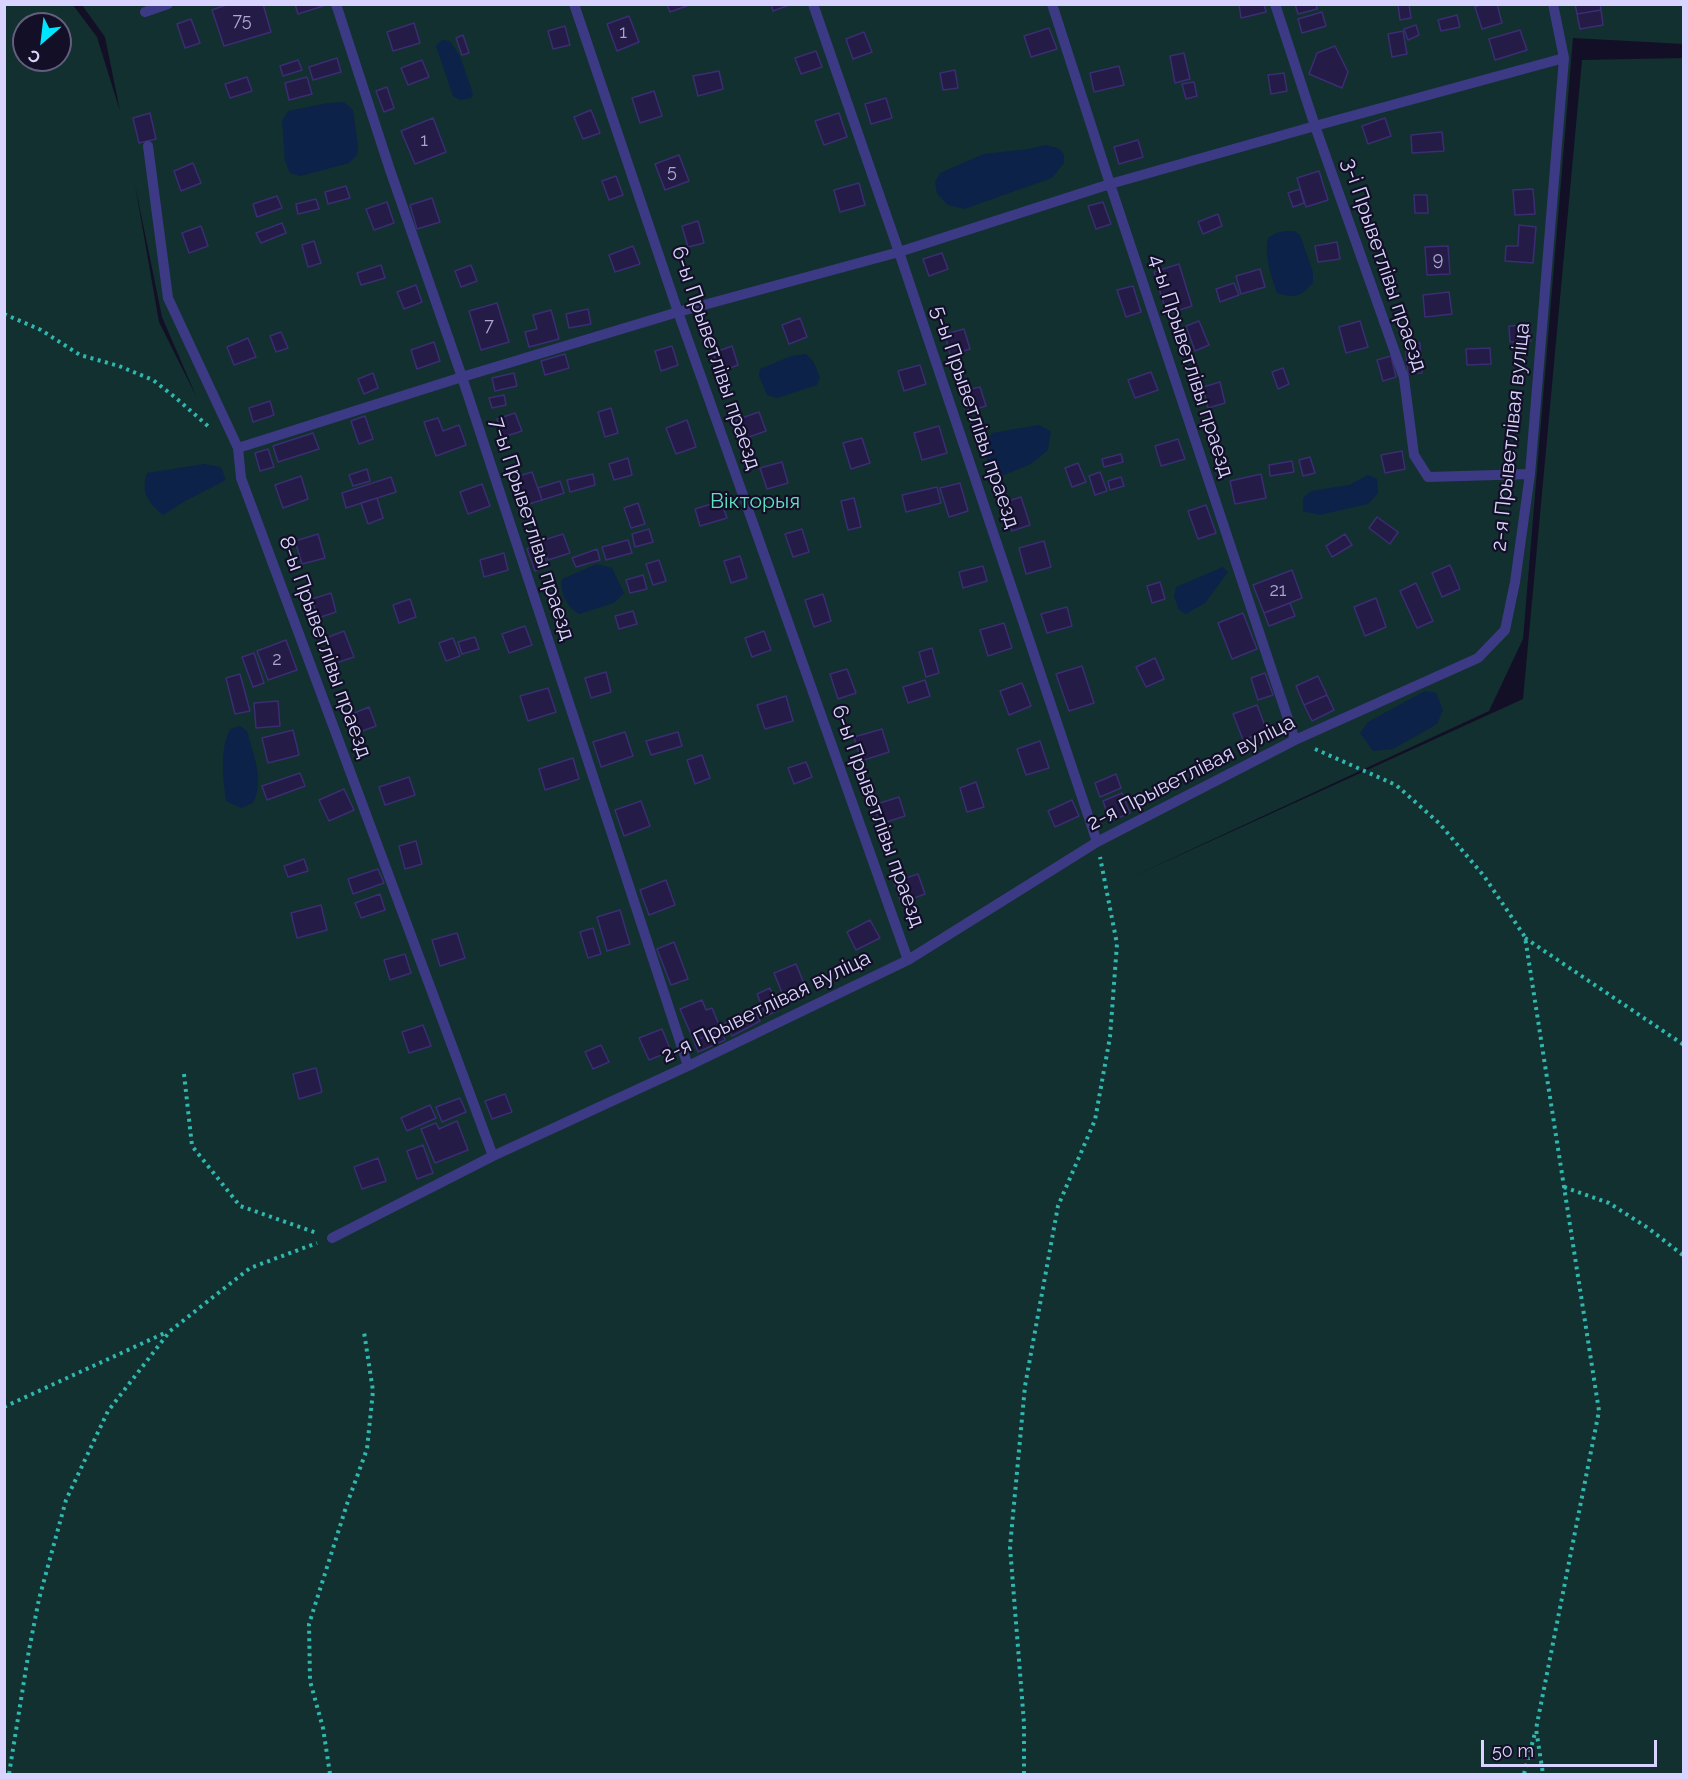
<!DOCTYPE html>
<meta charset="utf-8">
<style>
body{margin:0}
#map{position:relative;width:1688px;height:1779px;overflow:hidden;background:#130f26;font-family:Raleway,sans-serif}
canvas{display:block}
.frame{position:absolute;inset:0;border:6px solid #d9d4ff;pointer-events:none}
.north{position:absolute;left:12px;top:12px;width:60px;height:60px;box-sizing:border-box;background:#130f26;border:2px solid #625e7d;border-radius:50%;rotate:208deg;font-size:16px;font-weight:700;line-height:24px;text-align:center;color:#d9d4ff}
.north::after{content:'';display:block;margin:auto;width:21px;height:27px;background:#00e5ff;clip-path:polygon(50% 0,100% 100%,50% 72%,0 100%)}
.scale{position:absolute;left:1481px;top:1740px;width:176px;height:27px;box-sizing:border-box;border:3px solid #d9d4ff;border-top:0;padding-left:8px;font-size:18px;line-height:21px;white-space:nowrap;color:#d9d4ff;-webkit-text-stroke:4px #130f26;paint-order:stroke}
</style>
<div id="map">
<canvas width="1688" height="1779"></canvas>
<div class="frame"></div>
<div class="north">С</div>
<div class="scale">50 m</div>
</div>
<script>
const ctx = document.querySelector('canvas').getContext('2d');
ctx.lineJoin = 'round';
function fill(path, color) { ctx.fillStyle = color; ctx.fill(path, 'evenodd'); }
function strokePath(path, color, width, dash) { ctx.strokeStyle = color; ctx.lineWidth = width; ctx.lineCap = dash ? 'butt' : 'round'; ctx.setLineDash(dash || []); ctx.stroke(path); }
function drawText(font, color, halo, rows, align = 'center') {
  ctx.font = font + ' Raleway,sans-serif'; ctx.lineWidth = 4.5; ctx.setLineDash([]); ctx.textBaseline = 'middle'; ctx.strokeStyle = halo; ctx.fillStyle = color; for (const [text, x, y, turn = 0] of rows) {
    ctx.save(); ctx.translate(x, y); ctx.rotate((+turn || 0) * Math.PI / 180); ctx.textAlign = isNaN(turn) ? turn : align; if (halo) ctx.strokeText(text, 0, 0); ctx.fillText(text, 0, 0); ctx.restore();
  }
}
fill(new Path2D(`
 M5,5H73L97,37L120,111L105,37L82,5H1683V44L1573,38L1523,639L1489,711L1134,876L1523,699L1582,60L1683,58V1774H5ZM24,24H60V60H24ZM135,185L162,317L196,396L159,322Z`), '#12302f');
fill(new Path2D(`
 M442,40L450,41L460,56L473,94L471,98L460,100L453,96L436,46Z
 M344,102L353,110L358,146L357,155L349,163L301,176L290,173L285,161L282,121L288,111L328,103Z
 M1045,145L1058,148L1064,154V163L1052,178L964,209L948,205L937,194L935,182L940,173L984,154L1028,149Z
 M1285,231H1294L1300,235L1313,272V283C1299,298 1295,298 1277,293C1271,275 1264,258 1268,238L1276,233Z
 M806,354L813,361L820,377L817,385L777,398L767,395L759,376L760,369L791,356Z
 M1039,425L1051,431L1048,450L1031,464L1004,475L988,465L984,447L992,433Z
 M204,464L221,467L226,480L185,501L163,515C149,503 140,493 147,473Z
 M1368,475L1377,479L1378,493L1368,504L1319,515L1303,511V498L1311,491L1349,485Z
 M597,564L612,568L624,593L614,603L579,614C568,608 559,592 562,579Z
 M1223,567L1228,572L1205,603L1186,614L1179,610L1174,596L1176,587Z
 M1425,691L1436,693L1443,710L1437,724L1393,749L1373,751L1360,733L1368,722Z
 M240,726L247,731C253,754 265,781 253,803L241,808L226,801C223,776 219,753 230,729Z`), '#0c2248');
const building = new Path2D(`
 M229,4H263L271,32L224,46L212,10Z
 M295,4H323V6L298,14Z
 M667,4H692L670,12Z
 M771,4H792L773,11Z
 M1239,4H1264L1266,12L1241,18Z
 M1295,4H1316L1317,9L1298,14Z
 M1398,4H1409L1411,18L1400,20Z
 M1483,4H1497L1502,23L1482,29L1475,7Z
 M1575,4H1600L1601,10L1577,14Z
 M1601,10L1603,25L1580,29L1577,14Z
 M1322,12L1326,26L1302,33L1298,19Z
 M1457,15L1460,27L1441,31L1438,20Z
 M629,16L639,42L617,51L607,24Z
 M191,19L200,43L185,48L177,24Z
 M414,23L420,43L393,51L387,32Z
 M1416,25L1419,35L1408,40L1404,29Z
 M565,26L570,45L553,49L548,31Z
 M1049,28L1057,49L1031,57L1024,36Z
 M1520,30L1527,50L1495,60L1489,39Z
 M1403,31L1407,54L1392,57L1388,34Z
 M864,32L872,52L853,59L846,39Z
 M463,35L469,53L462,55L456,38Z
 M1335,46L1348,72L1342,88L1309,74L1317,53Z
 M816,51L822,67L801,74L795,58Z
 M1184,53L1190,79L1175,83L1170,56Z
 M337,58L341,72L313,80L309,67Z
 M298,60L302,70L283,76L280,66Z
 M422,60L429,77L408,85L401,68Z
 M1119,66L1124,85L1094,92L1090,73Z
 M955,70L958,88L943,90L940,73Z
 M719,71L723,89L698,96L693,76Z
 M1284,73L1287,91L1271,94L1268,75Z
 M247,77L252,91L230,98L225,84Z
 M307,77L312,94L289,100L285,83Z
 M1194,82L1197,96L1186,99L1182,84Z
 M387,87L394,108L384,112L376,91Z
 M654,91L662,116L640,123L632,98Z
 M886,98L892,118L871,124L865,104Z
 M591,110L600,133L583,139L574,117Z
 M150,113L156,139L139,143L133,118Z
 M839,113L847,137L824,145L815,121Z
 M433,118L446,152L415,164L401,131Z
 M1385,118L1391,136L1368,144L1362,126Z
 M1442,132L1444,151L1412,153L1411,135Z
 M1138,140L1143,157L1119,164L1114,147Z
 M679,155L689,181L665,190L655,164Z
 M193,163L201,183L181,191L174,171Z
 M1319,171L1328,200L1306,207L1297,178Z
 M616,176L623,195L609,200L602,181Z
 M859,183L865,205L840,212L834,190Z
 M346,186L350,198L328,204L325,192Z
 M1300,189L1304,203L1293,207L1288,193Z
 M1533,189L1535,214L1515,215L1513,190Z
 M1414,195H1427L1428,213H1415Z
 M277,196L282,208L257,217L253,204Z
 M432,198L440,222L417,229L410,205Z
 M316,199L319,209L298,214L296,204Z
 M387,202L394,223L374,230L366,209Z
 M1103,202L1111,224L1096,229L1088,206Z
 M1218,214L1222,226L1203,234L1198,222Z
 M698,221L704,243L688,247L682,226Z
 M282,223L286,233L261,243L256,233Z
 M1519,225L1536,227L1533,263L1505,261L1506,246H1518Z
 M201,226L208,246L189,253L182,233Z
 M314,241L321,263L308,267L302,245Z
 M1337,242L1340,259L1318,262L1315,246Z
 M633,246L640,264L615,272L609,255Z
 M1448,246L1450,274L1427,275L1425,247Z
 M942,253L948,269L929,276L923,259Z
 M1179,264L1192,306L1167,314L1154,272Z
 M381,265L385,278L361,285L357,273Z
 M471,265L477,281L461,287L455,271Z
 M1260,269L1265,287L1241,294L1236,276Z
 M1234,283L1239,295L1220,302L1216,289Z
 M416,285L422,302L404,309L397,292Z
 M1133,286L1141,312L1126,317L1117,290Z
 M1449,292L1452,314L1425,317L1423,295Z
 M497,303L509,342L481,350L469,311Z
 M588,309L591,324L569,328L566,314Z
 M551,310L559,339L529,347L525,332L537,329L533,315Z
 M800,318L807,337L789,344L782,325Z
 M1199,321L1209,345L1195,351L1186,326Z
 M1360,321L1368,347L1346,353L1339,327Z
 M1530,325L1531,341L1510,342L1509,326Z
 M964,329L970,349L950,355L945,334Z
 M281,332L288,348L276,352L270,336Z
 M248,338L256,357L234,365L227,347Z
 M434,342L440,361L417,369L411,350Z
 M1420,343L1422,373L1408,374L1405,344Z
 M672,346L678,365L661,371L655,351Z
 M732,346L738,365L720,372L713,353Z
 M1490,348L1491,364L1467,365L1466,349Z
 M565,354L569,368L545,375L541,361Z
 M1391,356L1396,377L1383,381L1377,360Z
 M920,365L926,384L904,391L898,371Z
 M1283,368L1289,384L1278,389L1272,372Z
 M1151,372L1158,390L1135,398L1128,380Z
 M373,373L378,388L364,394L358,379Z
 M514,373L517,386L495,391L492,378Z
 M1220,382L1225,403L1208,408L1203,387Z
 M980,387L986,406L969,411L963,391Z
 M504,395L506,405L492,408L489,398Z
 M270,401L274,415L253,422L249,408Z
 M611,408L618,433L605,437L598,412Z
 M759,412L766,431L743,439L736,420Z
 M515,413L522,431L503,437L497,419Z
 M365,416L373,439L359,444L351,421Z
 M438,418L443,431L459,425L466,445L436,456L424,422Z
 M687,420L696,447L676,454L666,428Z
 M939,426L947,453L922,460L914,433Z
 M313,433L319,449L278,462L273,446Z
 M862,438L870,463L851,469L843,443Z
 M1178,439L1185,459L1161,466L1155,446Z
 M268,449L274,467L260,471L255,453Z
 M1402,451L1405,469L1385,473L1381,455Z
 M1121,454L1123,462L1104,467L1102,459Z
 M1310,457L1315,473L1303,476L1299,460Z
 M628,458L632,475L614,480L609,464Z
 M1292,461L1294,472L1270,476L1269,465Z
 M782,462L788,483L767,489L760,468Z
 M1078,463L1086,482L1072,487L1065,468Z
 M367,469L370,481L353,486L349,475Z
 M532,472L542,500L522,506L513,478Z
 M1100,472L1107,491L1095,495L1089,476Z
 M593,474L595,485L570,492L567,480Z
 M1261,474L1266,498L1235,504L1230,481Z
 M301,476L308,499L283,508L275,485Z
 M391,477L396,492L346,508L342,493Z
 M1121,477L1124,486L1110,490L1108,481Z
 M560,481L564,493L542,500L538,488Z
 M960,483L968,511L949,517L940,488Z
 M482,484L490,506L468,514L460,492Z
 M937,487L941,503L906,512L902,495Z
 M1021,497L1030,525L1012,531L1002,503Z
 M377,498L383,518L368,524L361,503Z
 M854,498L861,527L848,530L841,501Z
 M721,501L727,518L700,526L695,509Z
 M638,503L645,524L631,528L624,508Z
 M1206,505L1216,533L1198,539L1188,511Z
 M1377,517L1398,532L1390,544L1369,528Z
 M649,529L653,542L635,547L632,534Z
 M802,529L809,552L793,557L785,534Z
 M318,534L325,558L302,564L295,541Z
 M563,534L570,553L548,560L541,541Z
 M1345,534L1352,545L1332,557L1326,546Z
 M628,540L632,553L606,560L602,547Z
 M1044,541L1051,567L1026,574L1019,548Z
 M540,544L548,566L535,571L527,549Z
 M597,549L600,560L576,567L572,558Z
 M504,553L508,570L484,577L480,560Z
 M740,556L747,578L731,583L724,561Z
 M659,560L666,581L653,585L646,564Z
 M1450,565L1460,589L1442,597L1432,573Z
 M983,566L987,581L963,588L959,572Z
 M1292,570L1302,598L1264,613L1253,585Z
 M643,575L647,589L630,593L626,580Z
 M1160,582L1165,599L1152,603L1147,586Z
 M1416,583L1433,621L1417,628L1400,591Z
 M331,593L336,612L318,618L312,599Z
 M823,594L831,621L814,627L805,600Z
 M1376,598L1386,627L1365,636L1354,607Z
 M410,599L416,617L399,623L393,605Z
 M1290,603L1295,616L1269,626L1264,613Z
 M1067,607L1072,626L1047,633L1041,614Z
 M633,611L637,624L619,629L615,616Z
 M1243,613L1257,649L1232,659L1218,623Z
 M1004,623L1012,648L988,656L980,630Z
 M525,626L532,645L509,653L502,634Z
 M344,631L354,657L336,663L326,638Z
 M764,631L771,650L752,657L745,638Z
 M475,637L479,649L462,654L458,642Z
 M453,638L460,656L446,661L439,643Z
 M286,640L297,670L268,680L257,651Z
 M932,648L939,673L926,677L919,652Z
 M254,653L264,683L253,687L242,657Z
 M1155,658L1164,679L1146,687L1136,667Z
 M1082,666L1094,703L1069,711L1056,674Z
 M847,669L856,693L838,699L830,674Z
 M606,672L611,692L591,698L585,678Z
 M1265,673L1273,695L1258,700L1251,678Z
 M240,674L250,711L235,714L226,678Z
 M1318,676L1327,695L1304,705L1296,686Z
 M925,680L930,696L908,703L903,687Z
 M1022,683L1031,706L1009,715L1000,691Z
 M548,688L556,712L528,721L520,696Z
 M1327,695L1334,710L1312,721L1304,705Z
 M786,696L793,721L765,729L757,705Z
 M278,701L280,726L256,728L254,703Z
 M1257,705L1267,731L1243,740L1233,714Z
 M369,707L376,726L354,734L347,716Z
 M882,729L889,752L861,761L854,737Z
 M293,730L299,755L268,763L262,738Z
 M625,732L633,756L601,767L593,742Z
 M678,732L682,746L651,755L646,741Z
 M1040,741L1049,768L1026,775L1017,749Z
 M702,755L710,778L695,784L687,760Z
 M573,758L579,779L545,790L539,769Z
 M806,762L812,777L794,784L788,768Z
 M300,773L305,786L267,800L262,786Z
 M1116,774L1121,788L1100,797L1095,783Z
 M409,777L415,795L385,805L379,787Z
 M976,782L984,807L967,812L960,788Z
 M344,789L354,810L329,821L319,800Z
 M1122,793L1130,813L1110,821L1103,801Z
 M899,797L905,816L880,824L874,805Z
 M1072,800L1079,816L1055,827L1048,811Z
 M641,801L650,826L624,836L615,810Z
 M416,841L422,864L405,869L399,846Z
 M304,859L308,871L288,877L284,866Z
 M378,869L384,883L353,894L348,879Z
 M918,874L925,894L901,903L894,882Z
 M666,880L675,905L649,915L640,890Z
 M380,894L385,910L361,918L355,903Z
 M321,905L327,930L297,938L291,913Z
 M620,910L630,944L607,951L597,917Z
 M870,920L880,938L856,950L847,932Z
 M593,928L601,954L588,958L580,932Z
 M457,933L465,958L440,966L432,940Z
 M674,942L688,979L671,985L657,949Z
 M405,954L411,973L390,980L384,960Z
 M796,964L805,986L783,995L774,973Z
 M770,988L779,1010L766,1016L757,994Z
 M702,1000L706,1010L712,1008L721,1030L694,1041L680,1009Z
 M753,1009L760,1021L732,1036L725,1023Z
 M423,1025L431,1046L409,1053L402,1032Z
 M662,1029L671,1051L649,1060L639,1038Z
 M721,1030L725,1040L698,1052L694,1041Z
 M601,1045L609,1062L593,1069L585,1052Z
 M316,1068L322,1092L299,1099L293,1074Z
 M505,1094L512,1112L492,1119L485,1101Z
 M460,1098L466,1112L442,1122L436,1107Z
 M430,1105L436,1118L407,1131L401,1118Z
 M457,1121L468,1150L435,1163L421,1129L436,1123L439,1129Z
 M423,1145L433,1173L417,1179L407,1151Z
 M378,1158L386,1181L362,1189L354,1167Z`);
fill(building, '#241b47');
strokePath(building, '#3b2d73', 1.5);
strokePath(new Path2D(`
 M4,314L41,330L80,355L119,366L153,380L176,398L209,427
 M1315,749L1396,785L1439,823L1484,876L1525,937L1599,1411L1536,1729L1543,1774
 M1525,938L1684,1045
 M184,1074L192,1146L240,1206L317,1233
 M1564,1187L1609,1203L1648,1228L1684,1256
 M4,1407L167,1332
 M9,1774L29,1650L39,1599L66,1500L108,1411L170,1331L250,1268L317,1243
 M330,1774L323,1728L310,1681L309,1624L347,1504L367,1449L373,1391L364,1332
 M1024,1774V1723L1010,1547L1025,1386L1058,1206L1095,1120L1110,1037L1117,944L1100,857
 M1524,1774L1535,1733`), '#2fb8b0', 4, [3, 4.5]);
strokePath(new Path2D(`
 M336,4L390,170L462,377L688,1066
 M574,4L678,312L908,960
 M813,4L899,252L1097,842
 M1052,4L1110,184L1295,740
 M1275,4L1315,126L1404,378L1414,455L1428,477L1530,474
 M145,12L168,4
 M148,146L168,298L238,448L241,478L493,1156
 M238,448L462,377L678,312L899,252L1110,184L1315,126L1564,58
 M332,1238L493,1156L688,1066L908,960L1097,842L1295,740L1478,658L1505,630L1515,582L1530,474L1564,58L1553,4`), '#3d3a85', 10);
drawText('18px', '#aca6d1', null, [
 ["75",242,21],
 ["1",623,33],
 ["1",424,141],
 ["5",672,172],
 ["9",1438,260],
 ["7",489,326],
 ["21",1278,591],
 ["2",277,660]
]);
drawText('21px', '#d9d4ff', '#130f26', [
 ["3-і Прыветлівы праезд",1384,265,71],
 ["6-ы Прыветлівы праезд",716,358,71],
 ["4-ы Прыветлівы праезд",1191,366,72],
 ["5-ы Прыветлівы праезд",975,417,71],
 ["2-я Прыветлівая вуліца",1511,437,-84],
 ["7-ы Прыветлівы праезд",532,529,72],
 ["8-ы Прыветлівы праезд",325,647,70],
 ["2-я Прыветлівая вуліца",1191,773,-27],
 ["6-ы Прыветлівы праезд",878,816,70],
 ["2-я Прыветлівая вуліца",766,1007,-26]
]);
drawText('21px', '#5fe0c0', '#130f26', [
 ["Вікторыя",755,502]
]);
</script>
